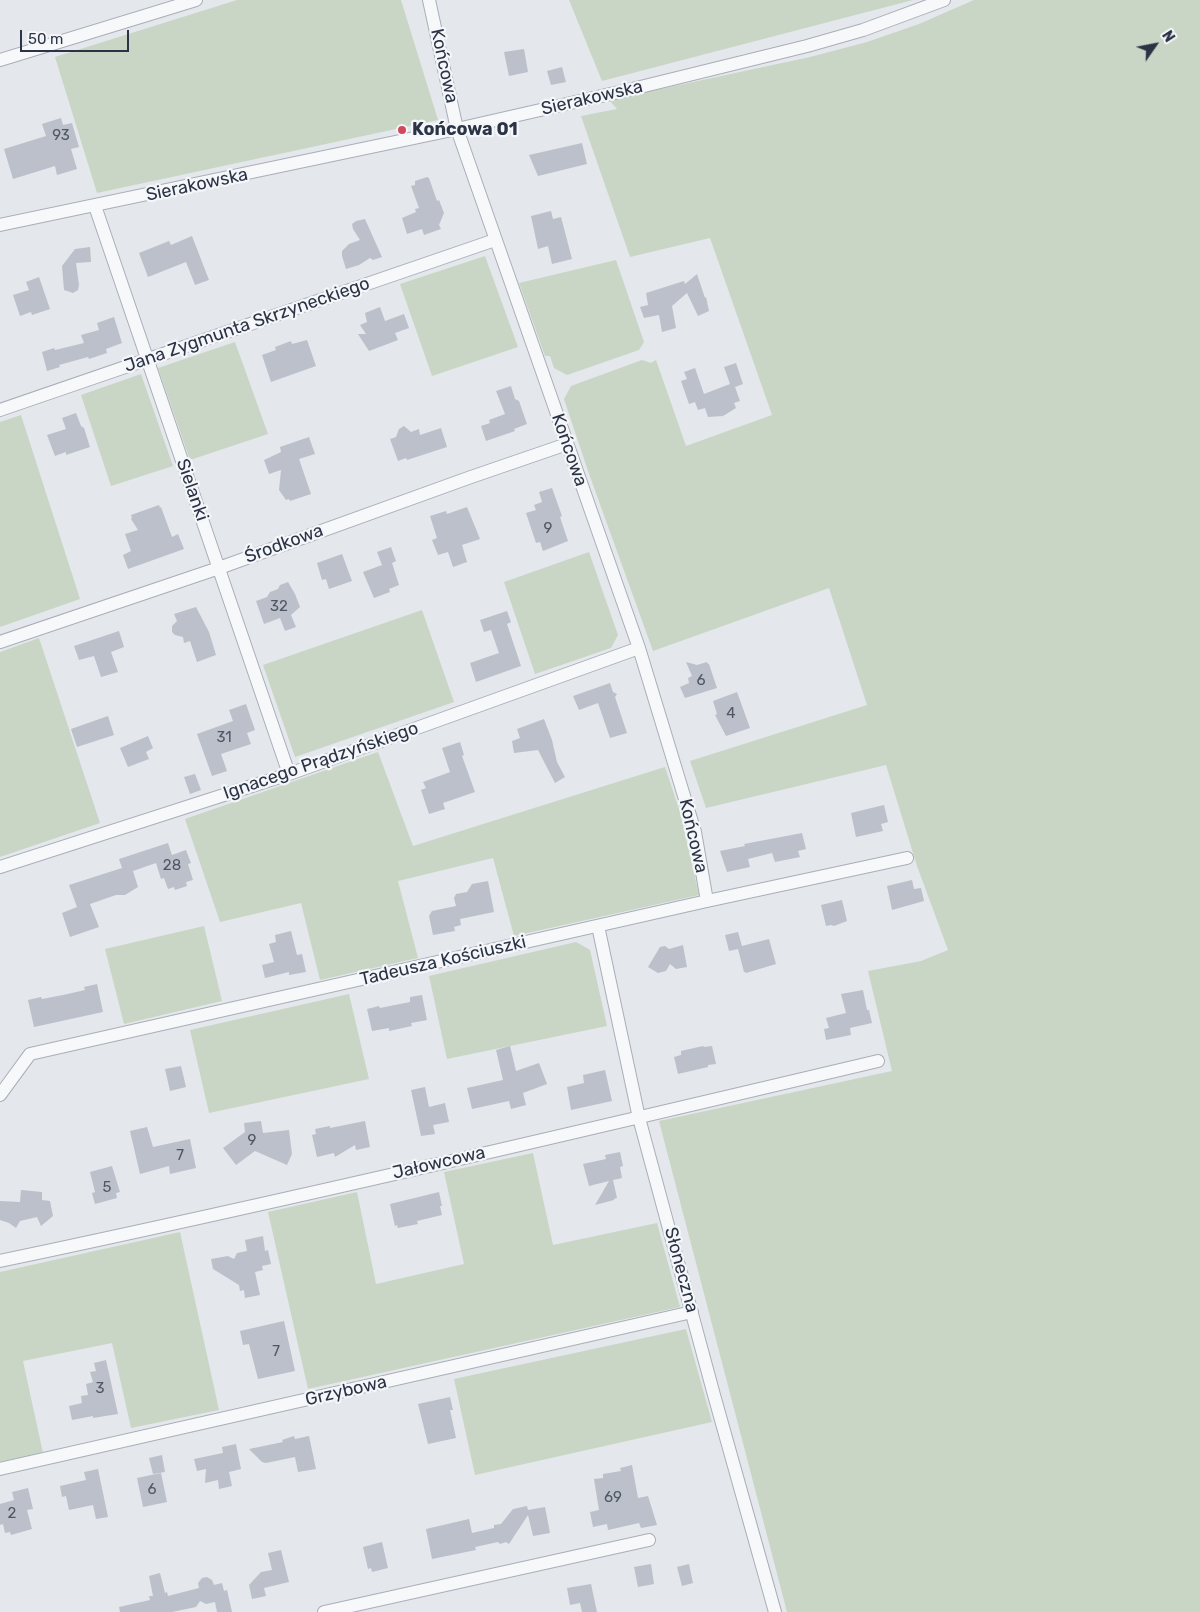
<!DOCTYPE html>
<meta charset="utf-8">
<style>
body{margin:0}
#map{position:relative;width:1200px;height:1612px;overflow:hidden;background:#e4e7ec;font-family:Rubik,sans-serif}
canvas{display:block}
.north{position:absolute;left:1130px;top:20px;width:50px;height:50px;-webkit-text-stroke:4px #f4f6f9;paint-order:stroke;rotate:57deg;font-size:14px;font-weight:700;line-height:20px;text-align:center;color:#2b3445}
.north::after{content:'';display:block;margin:auto;width:18px;height:22px;background:#2b3445;clip-path:polygon(50% 0,100% 100%,50% 72%,0 100%)}
.scale{position:absolute;left:20px;top:30px;width:109px;height:22px;box-sizing:border-box;border:2px solid #2b3445;border-top:0;padding-left:6px;font-size:15px;line-height:18px;white-space:nowrap;color:#2b3445;-webkit-text-stroke:4px #f4f6f9;paint-order:stroke}
</style>
<div id="map">
<canvas width="1200" height="1612"></canvas>
<div class="north">N</div>
<div class="scale">50 m</div>
</div>
<script>
const ctx = document.querySelector('canvas').getContext('2d');
ctx.lineJoin = 'round';
function fill(path, color) { ctx.fillStyle = color; ctx.fill(path, 'evenodd'); }
function strokePath(path, color, width, dash) { ctx.strokeStyle = color; ctx.lineWidth = width; ctx.lineCap = dash ? 'butt' : 'round'; ctx.setLineDash(dash || []); ctx.stroke(path); }
function drawText(font, color, halo, rows, align = 'center') {
  ctx.font = font + ' Rubik,sans-serif'; ctx.lineWidth = 4.5; ctx.setLineDash([]); ctx.textBaseline = 'middle'; ctx.strokeStyle = halo; ctx.fillStyle = color; for (const [text, x, y, turn = 0] of rows) {
    ctx.save(); ctx.translate(x, y); ctx.rotate((+turn || 0) * Math.PI / 180); ctx.textAlign = isNaN(turn) ? turn : align; if (halo) ctx.strokeText(text, 0, 0); ctx.fillText(text, 0, 0); ctx.restore();
  }
}
fill(new Path2D(`
 M237,0H401L438,120L97,193L55,57Z
 M569,0H913L602,81Z
 M974,0H1200V1612H787L659,1121L892,1071L868,971L921,961L948,950L917,866L886,765L706,808L690,761L867,705L829,588L653,651L588,471L564,399L571,386L642,360L651,363L656,360L686,446L772,415L710,238L630,257L581,116L617,109L609,100L810,57L867,42L919,24Z
 M485,256L518,347L432,376L400,284Z
 M616,260L644,342L639,350L567,375L554,368L550,356H545L519,283Z
 M235,342L268,434L190,460L158,368Z
 M141,374L173,466L111,486L81,395Z
 M21,415L80,599L0,627V422Z
 M589,552L618,635L611,648L535,674L504,582Z
 M422,610L454,702L295,757L263,665Z
 M39,638L100,823L0,857V652Z
 M378,752L413,846L665,767L680,812L699,895L514,936L493,858L398,881L418,958L320,980L301,903L220,922L185,819Z
 M204,926L222,1001L124,1024L105,949Z
 M576,942L590,950L607,1026L447,1059L429,976Z
 M349,994L369,1079L209,1113L190,1030Z
 M533,1153L553,1245L657,1223L680,1307L308,1389L268,1212L357,1192L376,1284L464,1264L444,1172Z
 M180,1232L219,1410L131,1428L112,1343L23,1361L43,1453L0,1462V1272Z
 M686,1329L712,1422L475,1475L454,1379Z`), '#c9d6c5');
fill(new Path2D(`
 M524,49L528,72L509,76L504,52Z
 M562,67L566,82L551,85L547,71Z
 M61,118L63,125L72,123L79,147L71,149L77,169L57,175L55,166L13,179L4,149L46,136L42,124Z
 M582,143L587,164L538,176L529,155Z
 M427,177L429,178L437,201L439,200L444,213L439,225L441,229L424,235L422,229L407,234L402,218L416,212L415,209L419,208L411,186L415,185V181Z
 M551,211L553,219L561,217L572,259L552,264L548,246L538,249L531,216Z
 M365,219L382,257L373,260L370,258L359,265L346,269L342,256V251L349,244L360,240L353,229L352,224L356,221Z
 M192,236L209,280L195,285L186,262L148,277L139,253L169,241L171,245Z
 M90,247L91,262L76,263L79,285L78,290L73,293L64,290L62,266L75,249Z
 M697,274L705,298L706,297L709,311L698,316L687,293L672,306L676,328L662,332L659,315L644,318L640,307L648,305L646,293L684,281L685,284Z
 M39,277L50,309L32,315L31,312L20,316L13,295L29,290L26,282Z
 M380,307L385,321L404,314L409,328L395,333L398,340L369,351L358,334H366L360,325L367,322L365,313Z
 M114,317L122,343L106,349L107,353L89,359L88,357L59,365L60,367L47,371L42,352L54,348L55,350L84,343L81,335L99,330L97,323Z
 M307,340L316,366L271,382L262,355L276,350L275,347L291,341L292,344Z
 M736,363L743,384L735,387L740,401L734,403L736,408L723,416L708,417L705,408L698,410L695,402L689,404L681,381L687,379L684,372L695,368L704,394L730,384L724,367Z
 M511,386L515,399L519,401L527,424L514,429L515,431L486,441L481,426L490,423L489,420L505,414L496,391Z
 M76,413L81,426L84,428L90,447L66,455V452L55,456L47,435L66,429L62,418Z
 M404,426L411,432L419,429L420,435L441,428L447,447L407,460L406,458L398,461L390,439L396,437L399,429Z
 M309,437L315,454L299,459L311,494L290,501L289,499L286,500L279,490L281,470L269,474L264,460L281,452L280,447Z
 M552,488L562,516L560,517L568,541L543,551L540,542L536,543L526,513L536,510L534,505L542,502L539,492Z
 M159,505L160,508L161,507L172,537L178,534L184,549L128,569L123,555L131,551L125,534L138,530L131,519L132,518L131,515Z
 M467,507L480,539L462,545L467,562L453,567L448,552L438,555L432,540L437,538L430,516L446,511L447,514Z
 M391,547L396,561L392,563L399,585L389,589L390,592L374,598L363,572L382,565L377,552Z
 M342,554L352,581L329,589L326,579L322,580L317,563Z
 M288,582L295,594L300,607L291,615L296,627L285,631L280,618L264,624L256,601L267,597L270,592L278,589L280,585Z
 M196,607L209,632L216,655L197,662L190,641L184,643L183,637L175,635L172,632V626L177,621L174,614Z
 M507,611L511,622L507,624L521,666L476,682L470,663L499,653L491,630L484,632L480,620Z
 M119,631L124,647L111,652L118,672L101,677L94,656L79,660L74,646Z
 M686,662L697,665L707,662L708,664H709L717,688L685,698L680,687L689,683L688,678L692,676Z
 M610,683L613,692L617,694L615,697L627,733L610,738L598,703L579,710L573,696Z
 M737,692L750,728L726,736L715,715L717,714L713,701Z
 M246,704L255,730L247,733L251,744L221,754L227,771L212,776L197,734L233,721L229,710Z
 M108,716L114,735L77,747L71,729Z
 M544,719L552,740L557,762L565,777L555,783L538,750L514,753L512,741L520,738L517,729Z
 M148,736L153,748L146,752L149,759L128,767L120,748Z
 M460,742L464,755L462,756L475,792L443,803L445,809L429,814L421,790L426,788L423,782L450,772L442,748Z
 M195,774L201,790L190,794L184,777Z
 M884,805L888,822L881,824L883,831L856,837L851,813Z
 M802,833L806,849L798,851L800,857L775,862L772,853L748,859L750,867L727,872L720,851L745,846L744,844Z
 M168,843L172,855L186,850L191,863L188,864L193,880L186,882L187,886L175,890L174,887L168,889L164,878L161,879L156,863L133,871L138,887L125,895H116L90,904L99,927L70,937L62,913L77,907L69,885L122,868L119,859Z
 M912,880L914,889L921,888L924,901L892,910L887,886Z
 M488,881L494,912L460,919L461,925L454,927L455,931L433,935L429,916L432,911L456,906L454,898L456,894L467,892L472,884Z
 M842,900L847,921L834,926L831,925L826,926L821,905Z
 M291,931L297,955L302,954L306,972L289,975V972L265,978L262,965L274,962L269,944L276,942L275,935Z
 M738,932L742,946L769,939L776,964L746,973L745,972H744L738,949L729,951L725,935Z
 M683,945L687,967L676,969L670,964L666,971L658,973L648,967L660,947L665,946L669,949Z
 M97,984L103,1012L34,1027L28,1000L41,997L42,999L63,995L85,990L84,987Z
 M863,990L867,1010H869L872,1023L850,1028L851,1035L826,1040L824,1029L829,1028L826,1018L846,1013L841,994Z
 M422,995L427,1020L411,1023L412,1026L389,1031V1028L372,1031L367,1009L379,1006L380,1008L410,1002V997Z
 M510,1046L516,1071L539,1063L547,1084L523,1093L526,1105L511,1109L509,1101L472,1109L467,1088L503,1080L496,1050Z
 M703,1046L704,1047L712,1046L716,1064L708,1065V1067L678,1074L674,1057L681,1055V1051Z
 M181,1066L186,1087L170,1091L165,1069Z
 M605,1070L612,1101L571,1110L567,1087L584,1083L583,1075Z
 M425,1087L429,1107L445,1103L449,1122L433,1125L435,1134L421,1136L411,1090Z
 M261,1121L263,1133L289,1130L292,1154L287,1165L255,1151L236,1165L223,1148L245,1132L244,1123Z
 M365,1121L370,1147L356,1150L355,1145L335,1157L334,1153L317,1157L312,1135L316,1134L315,1129L330,1126V1128Z
 M147,1127L153,1147L190,1139L196,1168L170,1174L169,1166L140,1174L130,1131Z
 M620,1152L623,1166L620,1167L622,1178L613,1180L617,1198L614,1199V1200L595,1205L609,1181L589,1186L583,1164L606,1159L605,1155Z
 M112,1166L120,1192L116,1193L117,1198L95,1204L92,1193L95,1192L90,1172Z
 M21,1190L42,1192V1200L50,1201L53,1216L41,1226L37,1217L20,1221L16,1228L9,1223L0,1220V1201L20,1202Z
 M439,1192L442,1206H440L442,1215L417,1221L418,1224L398,1228L397,1225L395,1226L390,1204Z
 M263,1236L265,1251L268,1250L271,1264L262,1266L263,1270L255,1272L260,1295L245,1298L244,1290L240,1291L239,1285L213,1269L211,1259L228,1256L234,1259L237,1253L247,1251L245,1240Z
 M284,1321L295,1371L258,1379L249,1344L243,1345L240,1331Z
 M106,1360L118,1414L93,1418V1416L72,1420L69,1406L82,1403L81,1396L88,1395L86,1384L93,1382L90,1372L96,1371L94,1363Z
 M450,1397L453,1410H450L456,1438L428,1444L418,1404Z
 M294,1436L295,1439L309,1436L316,1469L298,1472L295,1457L266,1463L262,1462L249,1449L283,1442L282,1440Z
 M236,1444L241,1469L229,1472L232,1486L219,1489L218,1480L205,1483L206,1469L197,1471L194,1459L223,1453L222,1447Z
 M162,1455L165,1472L153,1474L149,1458Z
 M632,1465L638,1498L648,1496L657,1525L641,1528L639,1523L608,1530L607,1524L593,1527L590,1512L599,1510L594,1479L603,1478V1474L621,1471L620,1468Z
 M98,1469L108,1517L96,1519L93,1505L69,1510L66,1496L62,1497L60,1486L86,1480L84,1472Z
 M161,1473L167,1502L143,1507L137,1478Z
 M28,1488L33,1509L27,1510L32,1529L11,1535L10,1532L5,1533L3,1524L0,1525V1504L14,1500L12,1492Z
 M527,1506L528,1510L545,1507L550,1533L533,1536L528,1515L509,1544L506,1542L500,1544L498,1542L475,1547L476,1550L432,1559L426,1529L469,1519L472,1533L494,1528V1525L501,1524L513,1509Z
 M382,1542L388,1568L372,1572L371,1568L368,1569L363,1547Z
 M281,1550L289,1582L264,1588L266,1596L252,1599L249,1585L261,1572L272,1570L268,1553Z
 M651,1564L654,1584L638,1587L634,1567Z
 M689,1564L693,1583L682,1586L677,1567Z
 M160,1573L165,1593L167,1592L168,1596L199,1588L198,1583L202,1578L207,1577L212,1580L214,1585L222,1583L224,1591L227,1590L232,1612H217L215,1602L206,1604L200,1601L196,1607L172,1612H120L119,1607L150,1600L149,1596H153L149,1576Z
 M591,1584L597,1612H582L580,1603L570,1605L567,1588Z`), '#bbc0ca');
const street = new Path2D(`
 M429,0L457,129L639,648L695,832L707,901
 M0,60L196,0
 M95,206L289,774
 M0,225L457,129L628,90L807,46L863,30L944,0
 M0,410L495,240
 M0,642L219,568L471,477L567,444
 M0,867L289,774L639,648
 M598,926L639,1118L714,1395L775,1612
 M0,1095L30,1054L707,901L907,858
 M0,1261C294,1199 586,1130 878,1061
 M0,1469L692,1312
 M324,1612L649,1540`);
strokePath(street, '#a9aeb7', 14);
strokePath(street, '#f7f8fa', 12);
for (const [x, y, r, color] of [
 [402,130,5,"#d1495b"]
]) { const dot = new Path2D(); dot.arc(x, y, r, 0, 2 * Math.PI); ctx.fillStyle = color; ctx.fill(dot); strokePath(dot, '#f4f6f9', 2); }
drawText('15px', '#4f5766', null, [
 ["93",61,136],
 ["9",548,529],
 ["32",279,607],
 ["6",701,681],
 ["4",731,714],
 ["31",224,738],
 ["28",172,866],
 ["9",252,1141],
 ["7",180,1156],
 ["5",107,1188],
 ["7",276,1352],
 ["3",100,1389],
 ["6",152,1490],
 ["69",613,1498],
 ["2",12,1514]
]);
drawText('18px', '#2b3445', '#f4f6f9', [
 ["Końcowa",444,66,78],
 ["Sierakowska",592,98,-13],
 ["Sierakowska",197,185,-12],
 ["Jana Zygmunta Skrzyneckiego",247,325,-19],
 ["Końcowa",569,450,71],
 ["Sielanki",192,490,71],
 ["Środkowa",284,544,-20],
 ["Ignacego Prądzyńskiego",321,761,-19],
 ["Końcowa",693,836,77],
 ["Tadeusza Kościuszki",443,961,-13],
 ["Jałowcowa",439,1163,-13],
 ["Słoneczna",681,1270,75],
 ["Grzybowa",346,1391,-13]
]);
drawText('bold 18px', '#2b3445', '#f4f6f9', [
 ["Końcowa 01",412,130]
], 'left');
</script>
